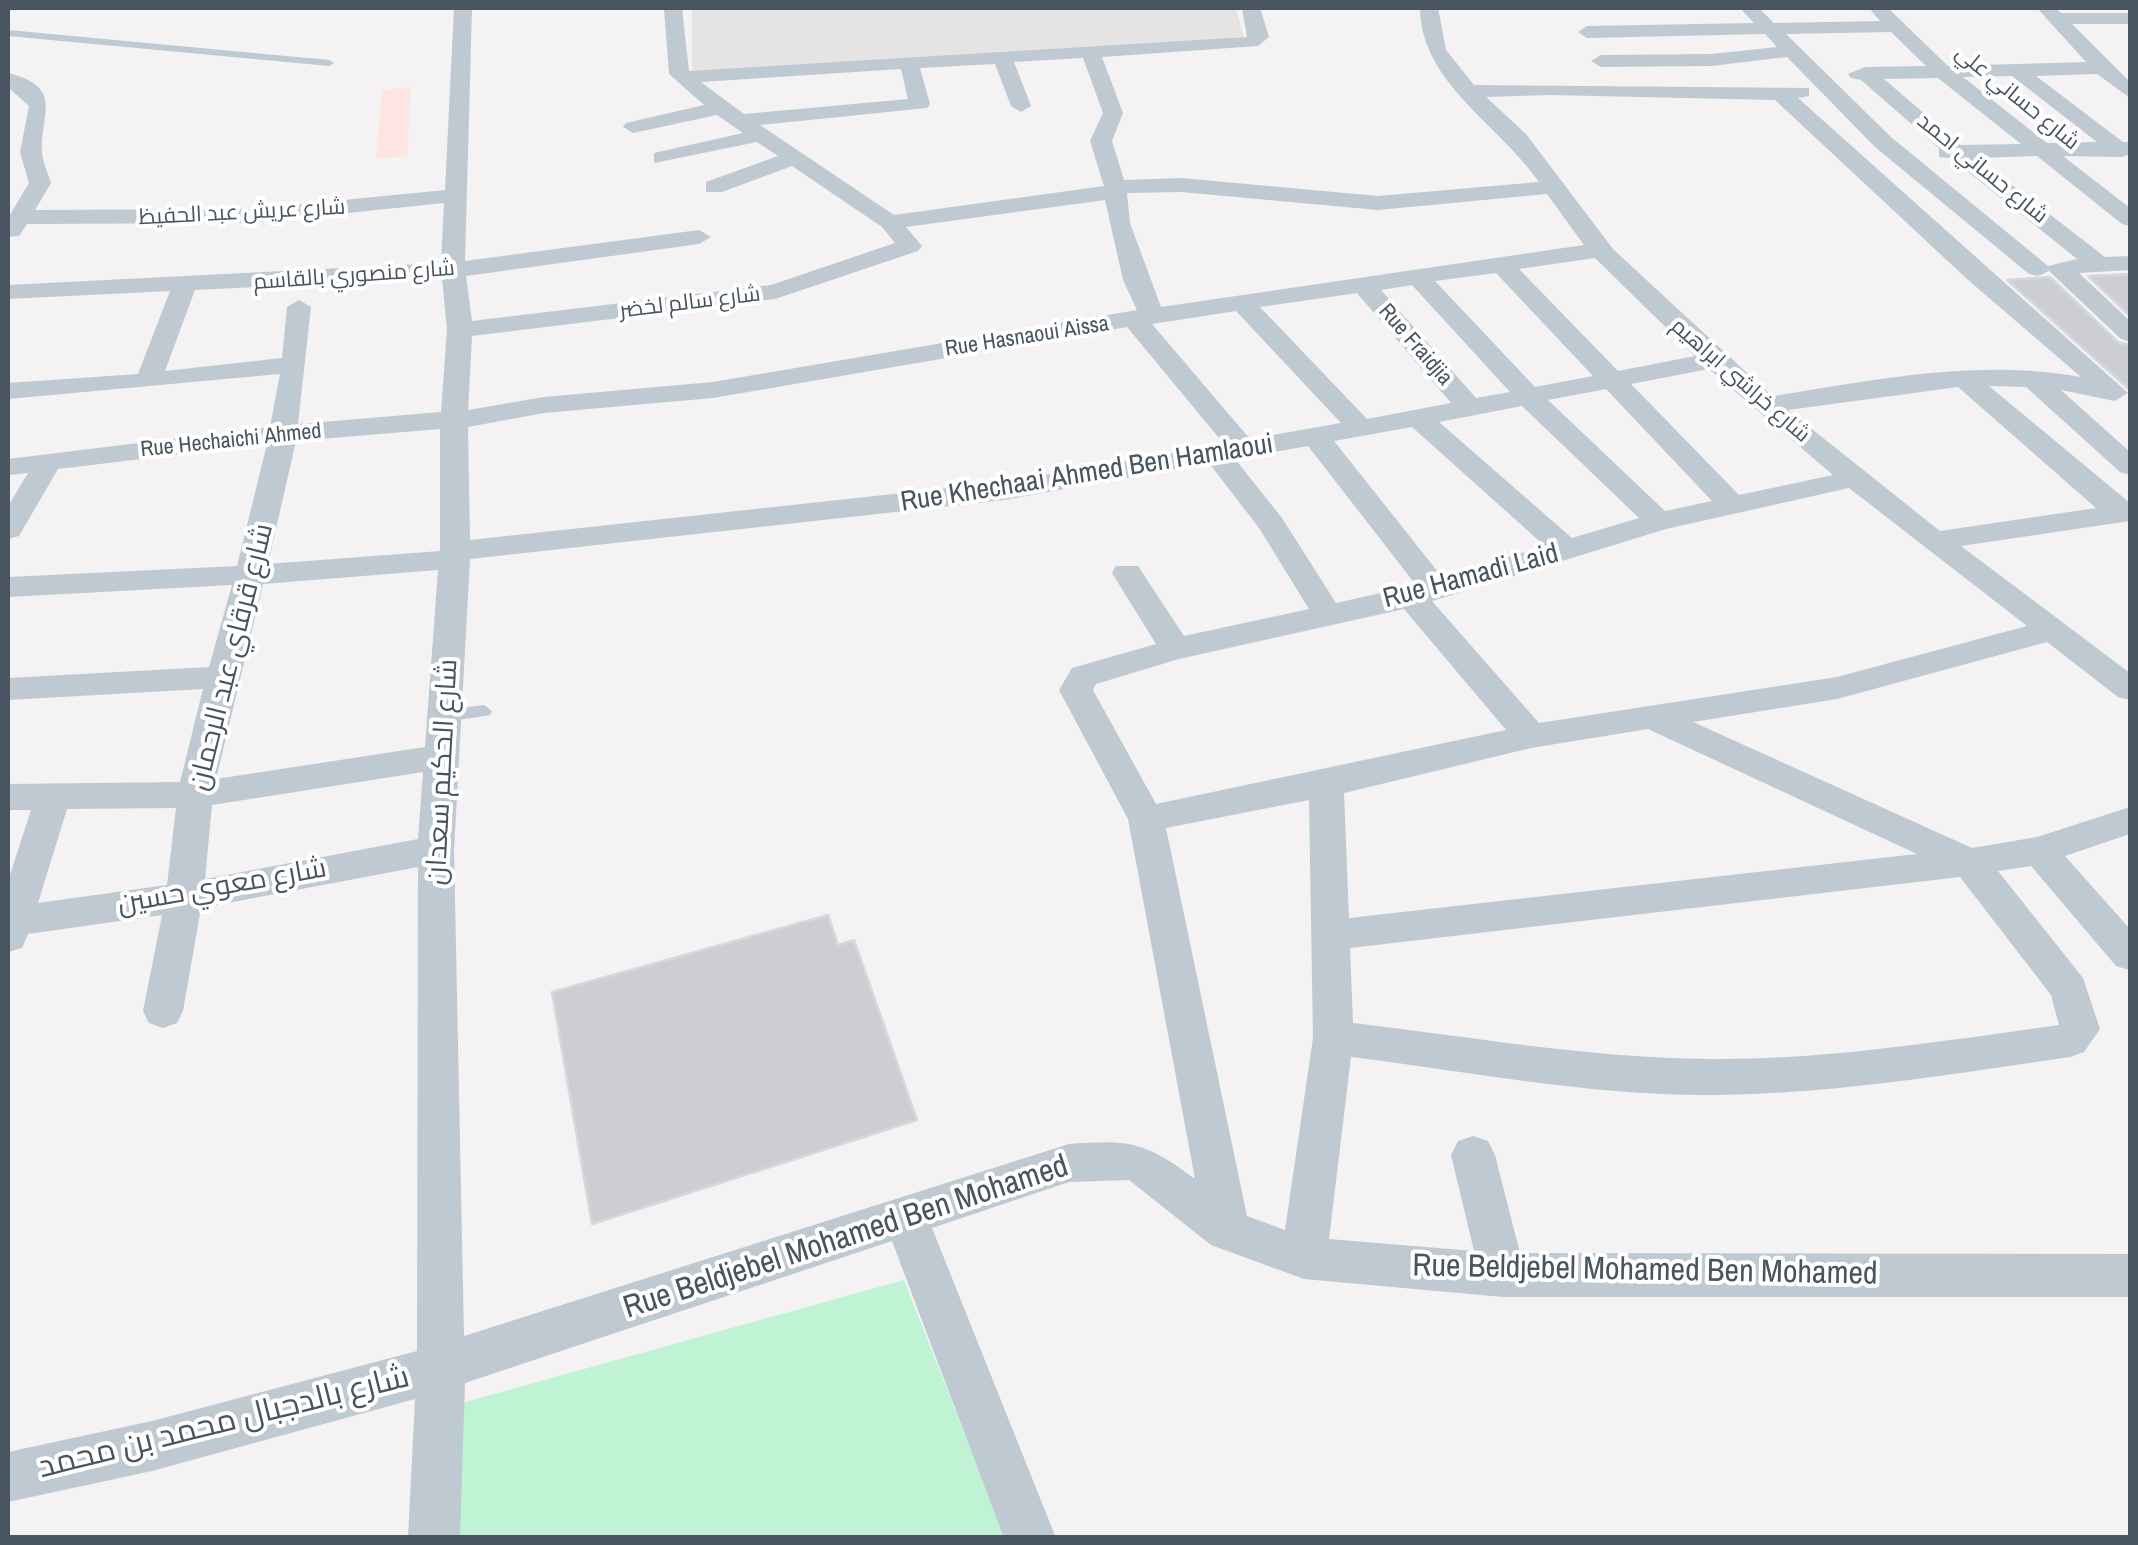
<!DOCTYPE html>
<meta charset="utf-8">
<style>
body{margin:0}
#map{position:relative;width:2138px;height:1545px;overflow:hidden;background:#f4f2f2;font-family:"Archivo Narrow",sans-serif}
canvas{display:block}
.frame{position:absolute;inset:0;border:10px solid #485561;pointer-events:none}
</style>
<div id="map">
<canvas width="2138" height="1545"></canvas>
<div class="frame"></div>
</div>
<script>
const ctx = document.querySelector('canvas').getContext('2d');
ctx.lineJoin = 'round';
function fill(path, color) { ctx.fillStyle = color; ctx.fill(path, 'evenodd'); }
function strokePath(path, color, width, dash) { ctx.strokeStyle = color; ctx.lineWidth = width; ctx.lineCap = dash ? 'butt' : 'round'; ctx.setLineDash(dash || []); ctx.stroke(path); }
function drawText(font, color, halo, rows, align = 'center') {
  ctx.font = font + ' "Archivo Narrow",Cairo,sans-serif'; ctx.lineWidth = 8; ctx.setLineDash([]); ctx.textBaseline = 'middle'; ctx.strokeStyle = halo; ctx.fillStyle = color; for (const [text, x, y, turn = 0] of rows) {
    ctx.save(); ctx.translate(x, y); ctx.rotate((+turn || 0) * Math.PI / 180); ctx.textAlign = isNaN(turn) ? turn : align; if (halo) ctx.strokeText(text, 0, 0); ctx.fillText(text, 0, 0); ctx.restore();
  }
}
fill(new Path2D(`
 M692,8H1236L1244,39L692,73Z`), '#e5e3e4');
fill(new Path2D(`
 M411,87L407,156L376,159L382,90Z`), '#fde5e3');
fill(new Path2D(`
 M904,1280L1005,1537L460,1538L462,1403Z`), '#bff3d3');
const building = new Path2D(`
 M2130,274V316L2088,276Z
 M2050,277L2118,342L2130,345V390L2007,280Z
 M828,915L838,945L854,940L917,1120L592,1224L552,992Z`);
fill(building, '#ccced4');
strokePath(building, '#d5d8dd', 2.5);
fill(new Path2D(`
 M8,30L329,60L334,63L329,66L8,36Z
 M484,705L492,711L490,715L446,722L438,716L446,710Z`), '#bfc9d2');
fill(new Path2D(`
 M454,8H472L465,261L699,230L711,237L699,244L466,276L472,321L771,285L895,243L882,227L792,166L722,192H706V182L778,156L757,142L654,163V153L743,133L717,115L633,133L623,127L626,123L704,105L669,74L664,8H682L689,71L1247,37L1242,8H1260L1269,37L1258,46L1102,57L1123,113L1112,141L1124,180L1181,178L1378,196L1539,182C1498,123 1421,83 1420,8H1438L1446,50L1474,85L1809,88V96L1798,98L2128,393L2115,401L2061,390L2130,452V475L2120,472L2026,387L1989,386L2130,503V521L1961,546L2130,673V700L2118,697L2047,642L1837,699L1693,722L1972,848L2037,837L2130,807V834L2065,856L2130,929V970L2116,966L2031,866L1998,871L2083,978L2100,1029L2084,1052L2070,1057C1952,1074 1834,1094 1714,1095C1592,1096 1472,1072 1351,1057L1329,1239L1474,1251L1451,1155L1458,1141L1473,1136L1488,1141L1495,1155L1520,1253L2130,1254V1297H1503L1304,1279L1211,1245L1129,1180L1069,1182L932,1228L1056,1538H1004L892,1241L465,1383L460,1538H408L415,1399L152,1471L8,1502V1452L152,1421L417,1351L418,867L201,908L183,1011L177,1023L163,1028L149,1023L143,1011L162,915L28,934L22,948L8,952V881L31,810H8V784L180,782L203,689L8,700V678L209,667L232,585L8,597V577L237,566L267,444L58,469L19,536L8,539V506L28,473L8,475V459L270,427L280,374L8,399V383L138,374L170,291L8,299V285L441,263L444,203L252,223L27,224L19,236L8,237V218L29,183L20,152L29,106L8,87V73C64,87 41,113 42,151C42,161 48,173 51,183L35,210L252,209L445,190ZM1083,58L1103,113L1090,141L1104,186L894,215L760,125L927,108L930,104L920,68L995,64L1011,106L1021,112L1031,106L1014,62ZM901,69L908,99L744,114L701,82ZM1550,95L1775,100L1967,279L2081,377C1977,358 1876,380 1772,396L1613,249L1526,134L1486,97ZM1181,192L1378,210L1547,194L1584,245L1161,307L1130,223L1127,193ZM1105,200L1123,280L1137,310L713,382L544,397L468,410L472,336L775,299L918,251L922,246L906,227ZM1595,258L1695,356L1618,371L1519,269ZM1496,273L1593,376L1535,387L1435,281ZM442,278L447,330L441,412L298,424L311,307L299,300L287,307L282,358L165,371L195,290ZM1412,285L1510,392L1476,398L1381,290ZM1357,293L1451,403L1367,419L1260,307ZM1236,311L1341,423L1250,439L1152,324ZM1127,327L1224,444L1004,482L470,540L468,427L544,413L713,398ZM1709,369L1833,475L1739,495L1631,384ZM1958,387L2096,508L1940,531L1788,410ZM1606,389L1712,501L1665,511L1548,400ZM1522,406L1639,518L1572,538L1439,422ZM1412,427L1545,546L1442,577L1334,441ZM440,429V551L268,564L296,441ZM1308,446L1416,585L1336,603L1282,518L1235,459ZM1209,463L1259,528L1309,609L1184,636L1138,566H1116L1112,573L1156,644L1072,668L1059,690L1128,819L1195,1179C1146,1142 1130,1139 1069,1144L464,1336L454,850L470,559L1004,500ZM1849,488L2027,626L1837,677L1539,723L1432,601L1666,529ZM438,570L425,747L216,779L263,584ZM1404,609L1506,730L1156,804L1093,690L1096,684L1179,659ZM1648,729L1917,854L1349,918L1344,793L1531,748ZM423,772L418,839L205,879L212,805ZM1309,800L1313,1038L1285,1230L1247,1216L1166,828ZM176,808L167,885L38,903L67,809ZM1960,877L2051,995L2059,1025C1943,1041 1826,1060 1709,1059C1590,1058 1472,1037 1353,1023L1350,948Z
 M1740,8H1759L1774,23L1880,21L1869,8H1888L1948,66L2086,62L2037,8H2056L2061,13H2130V24H2072L2130,82V98L2097,74L2036,76L2123,142H2130V154L2122,157L2063,156L2130,208V226L2122,224L2037,156L1977,158L2105,257L2130,256V270L2079,273L2130,321V342L2121,339L2049,271L2038,276L2029,274L1875,147L1787,57L1711,66L1601,67L1591,61L1601,55L1711,54L1777,47L1765,34L1587,38L1578,32L1587,26L1754,23ZM1891,32L1926,66L1865,67L1848,74L1851,78L1861,80L1939,148V157L1951,158L2077,259L2048,266L1891,137L1786,34ZM2012,76L2097,142L2047,143L1963,77ZM1938,78L2021,144L1961,145L1884,79Z`), '#bfc9d2');
drawText('22px', '#485561', '#fff', [
 ["شارع حساني علي",2017,98,39],
 ["شارع حساني احمد",1982,169,39],
 ["شارع عريش عبد الحفيظ",242,213,-3],
 ["شارع منصوري بالقاسم",354,276,-4],
 ["شارع سالم لخضر",690,303,-7],
 ["Rue Hasnaoui Aissa",1027,337,-9],
 ["Rue Fraidjia",1415,345,49],
 ["شارع خراشي ابراهيم",1740,381,41],
 ["Rue Hechaichi Ahmed",231,441,-6]
]);
drawText('28px', '#485561', '#fff', [
 ["Rue Khechaai Ahmed Ben Hamlaoui",1087,474,-9],
 ["Rue Hamadi Laid",1471,577,-15],
 ["شارع قرقاي عبد الرحمان",232,657,-76],
 ["شارع الحكيم سعدان",443,772,-87],
 ["شارع معوي حسين",222,887,-10]
]);
drawText('32px', '#485561', '#fff', [
 ["Rue Beldjebel Mohamed Ben Mohamed",846,1238,-18],
 ["Rue Beldjebel Mohamed Ben Mohamed",1645,1271,1],
 ["شارع بالدجبال محمد بن محمد",224,1423,-14]
]);
</script>
